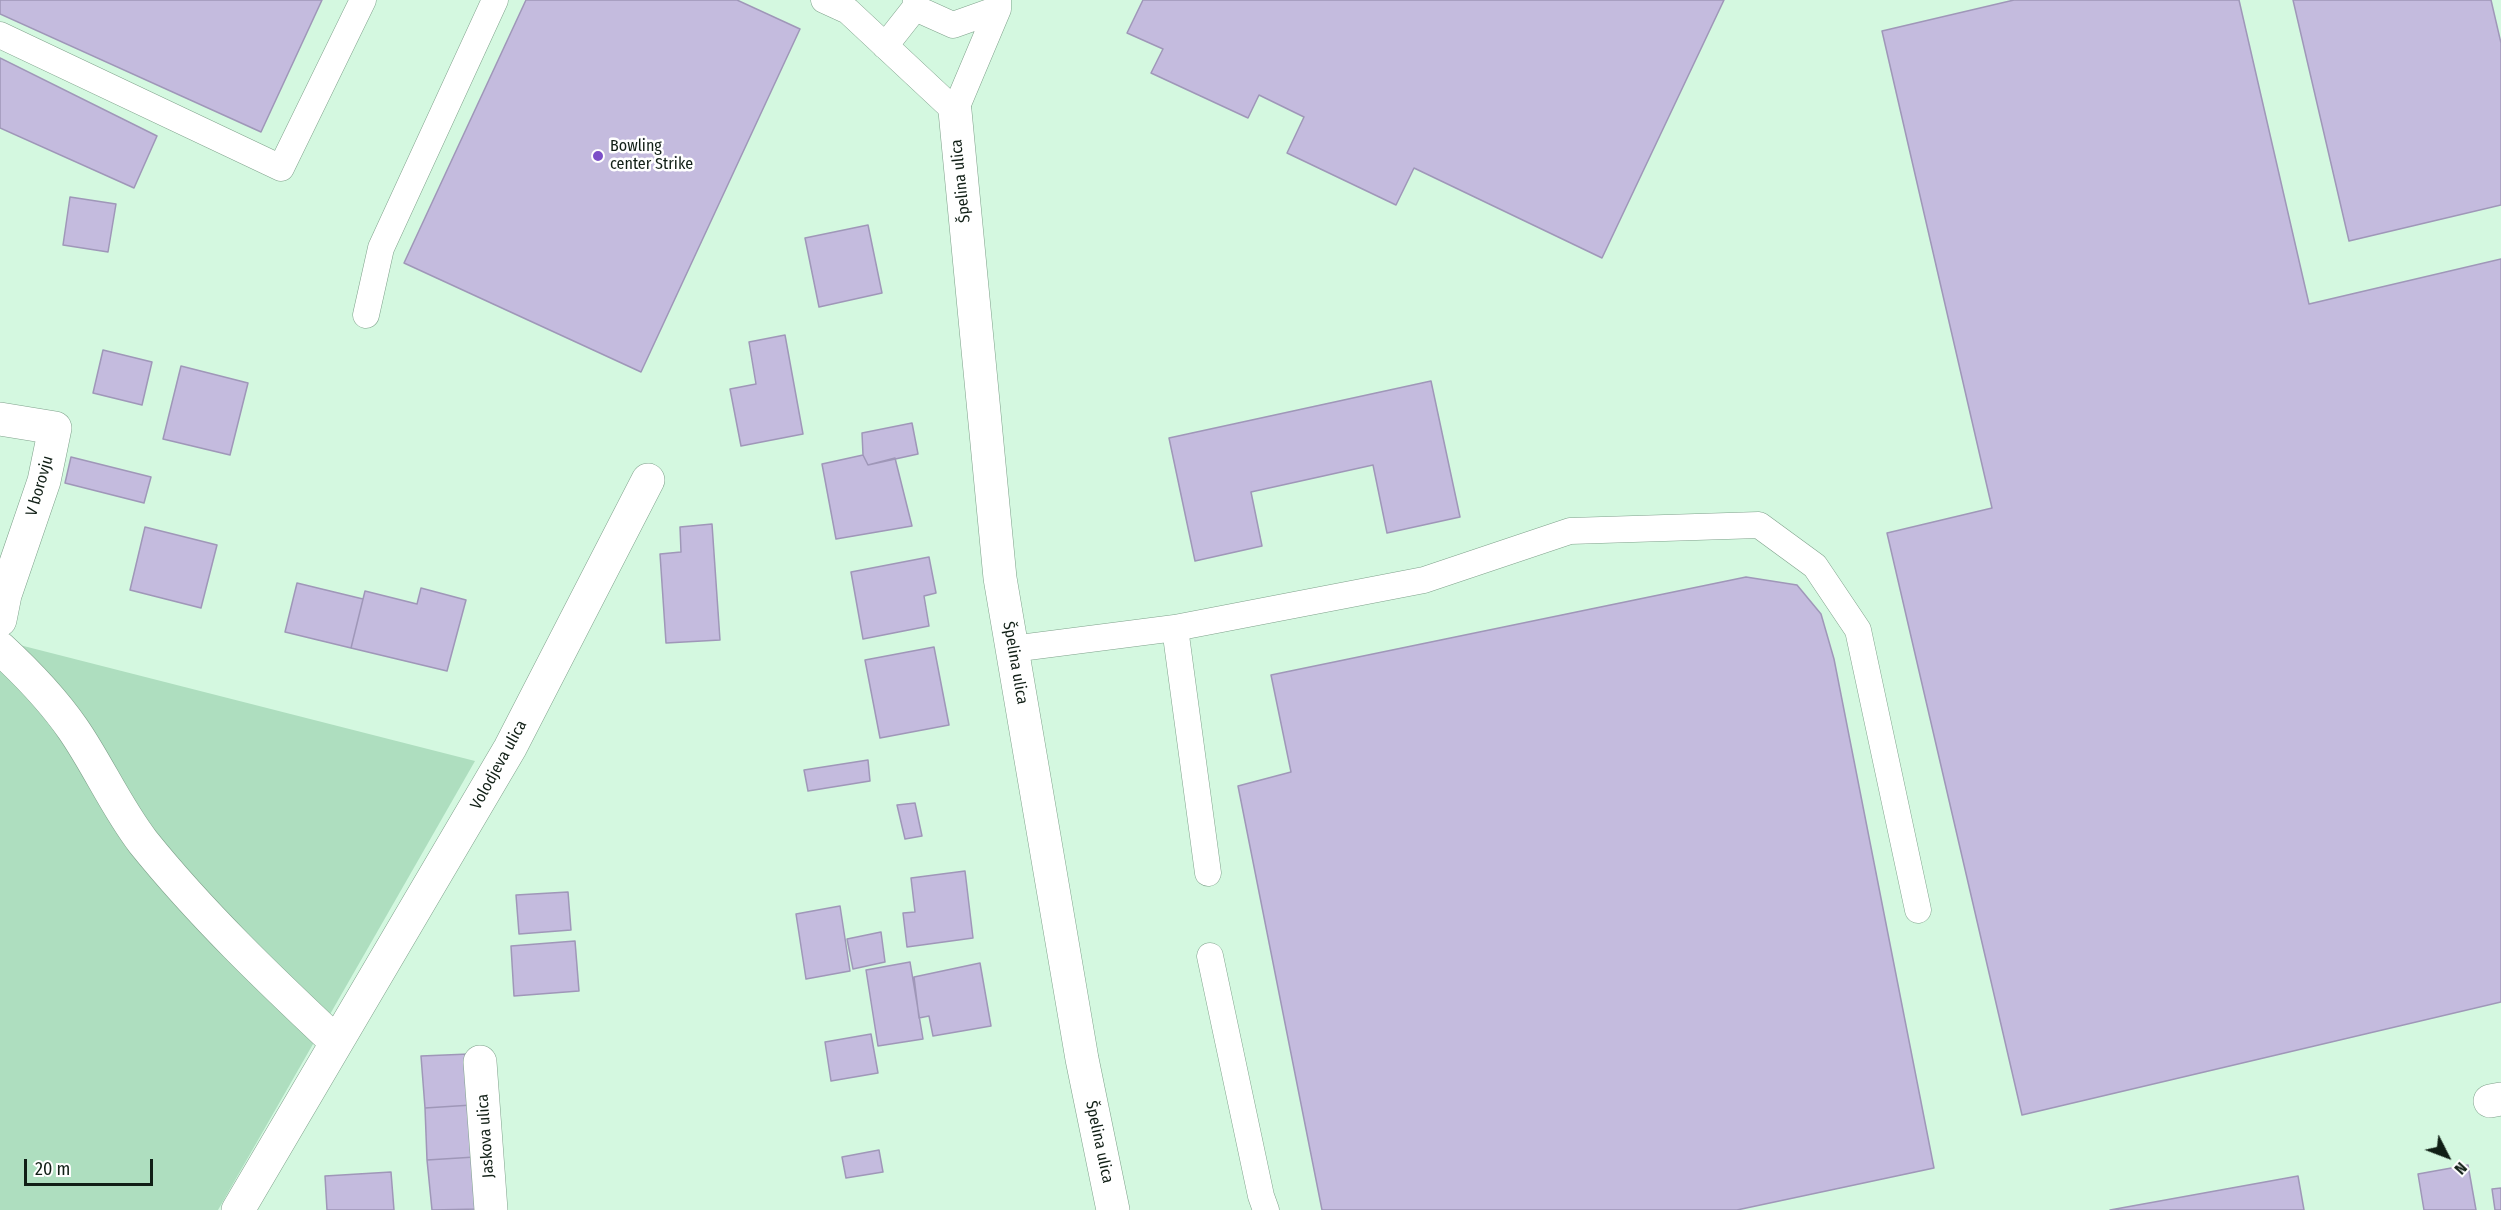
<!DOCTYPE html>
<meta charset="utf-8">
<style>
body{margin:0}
#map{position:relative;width:2501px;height:1210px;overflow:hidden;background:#d4f8e0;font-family:"Fira Sans Condensed",sans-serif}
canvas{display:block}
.north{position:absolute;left:2417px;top:1126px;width:60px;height:60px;-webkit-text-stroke:4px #fff;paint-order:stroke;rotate:132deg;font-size:16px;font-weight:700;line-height:24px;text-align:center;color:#111f16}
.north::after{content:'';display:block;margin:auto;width:21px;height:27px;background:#111f16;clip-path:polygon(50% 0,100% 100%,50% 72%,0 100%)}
.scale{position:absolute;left:24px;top:1159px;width:129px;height:27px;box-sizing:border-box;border:3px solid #111f16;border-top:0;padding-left:8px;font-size:18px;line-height:21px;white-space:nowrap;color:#111f16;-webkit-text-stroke:4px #fff;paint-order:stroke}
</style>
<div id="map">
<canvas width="2501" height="1210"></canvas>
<div class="north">N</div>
<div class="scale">20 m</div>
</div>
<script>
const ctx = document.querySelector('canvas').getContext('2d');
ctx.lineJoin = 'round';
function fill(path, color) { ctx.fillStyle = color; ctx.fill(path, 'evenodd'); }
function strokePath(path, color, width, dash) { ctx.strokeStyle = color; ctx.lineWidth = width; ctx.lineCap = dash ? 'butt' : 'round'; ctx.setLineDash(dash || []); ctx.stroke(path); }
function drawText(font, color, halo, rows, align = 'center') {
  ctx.font = font + ' "Fira Sans Condensed",sans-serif'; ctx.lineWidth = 5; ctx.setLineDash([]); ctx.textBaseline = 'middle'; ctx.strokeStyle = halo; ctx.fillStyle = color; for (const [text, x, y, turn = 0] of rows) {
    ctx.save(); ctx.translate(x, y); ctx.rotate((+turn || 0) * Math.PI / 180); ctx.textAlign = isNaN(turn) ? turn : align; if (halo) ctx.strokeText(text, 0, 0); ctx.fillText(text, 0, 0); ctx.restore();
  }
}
fill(new Path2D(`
 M0,640L475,761L218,1210H0Z`), '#aedebf');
const building = new Path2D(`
 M0,0H322L261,132L0,14Z
 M526,0H737L800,29L641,372L404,263Z
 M1143,0H1724L1602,258L1414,168L1396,205L1287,153L1304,117L1259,95L1248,118L1151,73L1163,49L1127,33Z
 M2014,0H2239L2309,304L2501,259V1002L2022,1115L1887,533L1992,508L1882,31Z
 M2293,0H2491L2501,43V205L2349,241Z
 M0,58L157,136L134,188L0,128Z
 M70,197L116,204L108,252L63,245Z
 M868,225L882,293L819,307L805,238Z
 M785,335L803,434L741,446L730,389L756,384L749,342Z
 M103,350L152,362L142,405L93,393Z
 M181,366L248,383L230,455L163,439Z
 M1431,381L1460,517L1387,533L1373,465L1251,492L1262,546L1195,561L1169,438Z
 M912,423L918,454L868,465L863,455L862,433Z
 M863,455L868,465L895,458L912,526L836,539L822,464Z
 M71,457L151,477L144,503L65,483Z
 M712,524L720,640L666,643L660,554L681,552L680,527Z
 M145,527L217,545L201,608L130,590Z
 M929,557L936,593L924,596L929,626L863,639L851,572Z
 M1746,577L1797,585L1821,614L1834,659L1934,1168L1737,1210H1322L1238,786L1291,772L1271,675Z
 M297,583L363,599L351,648L285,632Z
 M421,588L466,600L447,671L351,648L365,591L417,604Z
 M934,647L949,725L880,738L865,660Z
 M868,760L870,781L808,791L804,770Z
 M915,803L922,836L905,839L897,805Z
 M965,871L973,938L907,947L903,913L915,912L911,878Z
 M568,892L571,930L519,934L516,895Z
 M840,906L850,971L806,979L796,914Z
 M881,932L885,962L853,969L847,939Z
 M575,941L579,991L514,996L511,946Z
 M910,962L923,1039L878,1046L866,970Z
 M980,963L991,1026L933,1036L929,1016L919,1018L914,977Z
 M871,1034L878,1073L831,1081L825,1042Z
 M469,1054L472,1105L425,1108L421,1056Z
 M472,1105L475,1157L427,1160L425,1108Z
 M879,1150L883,1172L846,1178L842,1157Z
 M475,1157L479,1209L432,1210L427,1160Z
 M2468,1165L2476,1210H2424L2418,1174Z
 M391,1172L394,1210H327L325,1176Z
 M2298,1176L2304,1210H2110Z
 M2501,1188V1210H2495L2492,1189Z`);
fill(building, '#c4bbde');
strokePath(building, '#9f97b8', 1.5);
const lane = new Path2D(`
 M824,0L848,11L955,111L998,9V0
 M915,8L953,25L998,9
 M0,35L281,168L363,0
 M885,46L915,8L916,0
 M366,315L381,248L495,0
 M1175,628L1424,580L1570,531L1759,525L1815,566L1858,630L1918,910
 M1012,649L1175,628L1208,873
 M1210,956L1261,1196L1266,1210`);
const street = new Path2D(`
 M955,111L1000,578L1082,1059L1113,1210
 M0,419L55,428L44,481L5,595L0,620
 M0,648C26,672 53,700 73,729C98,765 116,807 143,842C201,914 269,979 336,1042
 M480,1062L491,1210
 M2490,1101L2501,1099
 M238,1210L510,748L648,480`);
strokePath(lane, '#7fa18b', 27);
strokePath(street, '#7fa18b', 34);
strokePath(lane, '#fff', 26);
strokePath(street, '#fff', 33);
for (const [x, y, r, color] of [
 [598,156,6,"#7c4fc8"]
]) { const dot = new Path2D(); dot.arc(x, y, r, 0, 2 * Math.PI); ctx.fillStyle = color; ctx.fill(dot); strokePath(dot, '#fff', 2); }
drawText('16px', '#111f16', '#fff', [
 ["Bowling",610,147],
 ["center Strike",610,165]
], 'left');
drawText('16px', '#111f16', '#fff', [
 ["Špelina ulica",961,181,-96],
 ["V borovju",40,486,-74],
 ["Špelina ulica",1015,663,80],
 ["Volodjeva ulica",499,765,-61],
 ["Jaskova ulica",486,1136,-94],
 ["Špelina ulica",1099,1142,78]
]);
</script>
